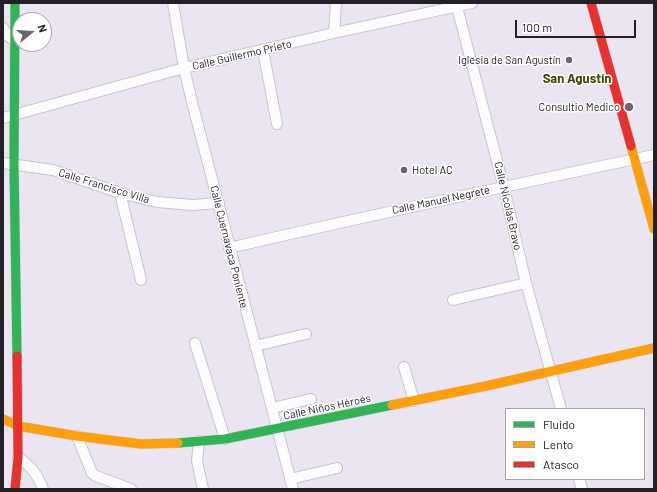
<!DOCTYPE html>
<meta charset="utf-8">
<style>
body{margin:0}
#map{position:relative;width:657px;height:492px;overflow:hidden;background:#ebe5f1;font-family:Barlow,sans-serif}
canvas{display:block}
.frame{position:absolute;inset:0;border:4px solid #242028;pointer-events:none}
.legend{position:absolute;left:505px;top:408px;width:140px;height:72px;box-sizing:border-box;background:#fff;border:1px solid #a7a6a9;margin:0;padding:5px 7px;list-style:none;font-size:12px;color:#242028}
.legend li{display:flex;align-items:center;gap:8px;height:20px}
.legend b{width:20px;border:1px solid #a7a6a9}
.north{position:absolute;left:12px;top:12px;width:40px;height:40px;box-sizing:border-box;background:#fff;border:1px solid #a7a6a9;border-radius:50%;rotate:72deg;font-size:11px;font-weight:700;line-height:16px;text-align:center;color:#242028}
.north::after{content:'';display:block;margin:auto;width:14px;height:18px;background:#6a656e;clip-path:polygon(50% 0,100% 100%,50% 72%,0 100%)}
.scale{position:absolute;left:515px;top:20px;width:121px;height:18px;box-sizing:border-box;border:2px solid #242028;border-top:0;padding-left:5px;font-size:12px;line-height:14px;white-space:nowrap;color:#242028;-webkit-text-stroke:3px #fff;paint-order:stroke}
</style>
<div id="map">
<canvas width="657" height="492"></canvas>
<div class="frame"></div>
<ul class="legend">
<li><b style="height:5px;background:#30b455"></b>Fluido</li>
<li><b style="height:5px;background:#ff9f0a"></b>Lento</li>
<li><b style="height:5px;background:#e5322d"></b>Atasco</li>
</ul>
<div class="north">N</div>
<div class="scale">100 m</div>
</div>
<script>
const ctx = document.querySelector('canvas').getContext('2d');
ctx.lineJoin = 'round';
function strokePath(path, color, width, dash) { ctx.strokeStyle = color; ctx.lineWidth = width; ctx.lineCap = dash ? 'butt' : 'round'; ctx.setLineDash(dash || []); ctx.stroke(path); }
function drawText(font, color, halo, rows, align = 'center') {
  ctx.font = font + ' Barlow,sans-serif'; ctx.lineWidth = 3; ctx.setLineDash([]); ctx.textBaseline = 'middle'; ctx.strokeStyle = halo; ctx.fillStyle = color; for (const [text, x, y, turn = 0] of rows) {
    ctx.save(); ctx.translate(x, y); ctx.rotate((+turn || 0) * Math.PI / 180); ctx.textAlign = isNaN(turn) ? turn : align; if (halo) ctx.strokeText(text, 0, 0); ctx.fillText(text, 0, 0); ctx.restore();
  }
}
const street = new Path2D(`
 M173,3L184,68L193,106L293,489
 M456,3L504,188L526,283L561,409
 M3,28L8,36L15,41
 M334,33L336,3
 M263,50L277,124
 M3,118L184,68L334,33L472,3
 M3,163L53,170L120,193L157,202L193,205L219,203
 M120,193L141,280
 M229,248C371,215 512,185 654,155
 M453,300L526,283
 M195,343L225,439
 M255,346L306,334
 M404,367L414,401
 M272,408L311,399
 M77,436L92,473L96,476L131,489
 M199,441L197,461L203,489
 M18,457C31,467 37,473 43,489
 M290,479L337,468
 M579,479L582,489`);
const fast = new Path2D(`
 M15,3L14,165L17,356
 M178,443L225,439L392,405`);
const slow = new Path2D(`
 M631,146L654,229
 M392,405L486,386L654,348
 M3,419L18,426L77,436L141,444L178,443`);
const jam = new Path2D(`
 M591,3L631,146
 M15,489L18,457L17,356`);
strokePath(street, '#c8c4cd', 12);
strokePath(fast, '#c8c4cd', 10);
strokePath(slow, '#c8c4cd', 10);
strokePath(jam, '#c8c4cd', 10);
strokePath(street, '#fcfbfd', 10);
strokePath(fast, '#30b455', 9);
strokePath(slow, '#ff9f0a', 9);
strokePath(jam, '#e5322d', 9);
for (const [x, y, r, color] of [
 [569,60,4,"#6a656e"],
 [629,107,5,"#6a656e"],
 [404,170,4,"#6a656e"]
]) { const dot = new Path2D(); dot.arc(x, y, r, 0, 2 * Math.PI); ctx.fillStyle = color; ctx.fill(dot); strokePath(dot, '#fff', 1.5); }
drawText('11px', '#242028', '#fff', [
 ["Calle Guillermo Prieto",242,55,-13],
 ["Calle Francisco Villa",104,186,17],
 ["Calle Manuel Negrete",441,200,-12],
 ["Calle Nicolás Bravo",508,206,77],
 ["Calle Cuernavaca Poniente",229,247,76],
 ["Calle Niños Héroes",327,407,-12]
]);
drawText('11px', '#242028', '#fff', [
 ["Iglesia de San Agustín",561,60],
 ["Consultio Medico",620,107],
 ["Hotel AC",412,170,"left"]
], 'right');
drawText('bold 13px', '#444605', '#fff', [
 ["San Agustín",577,79]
]);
</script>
